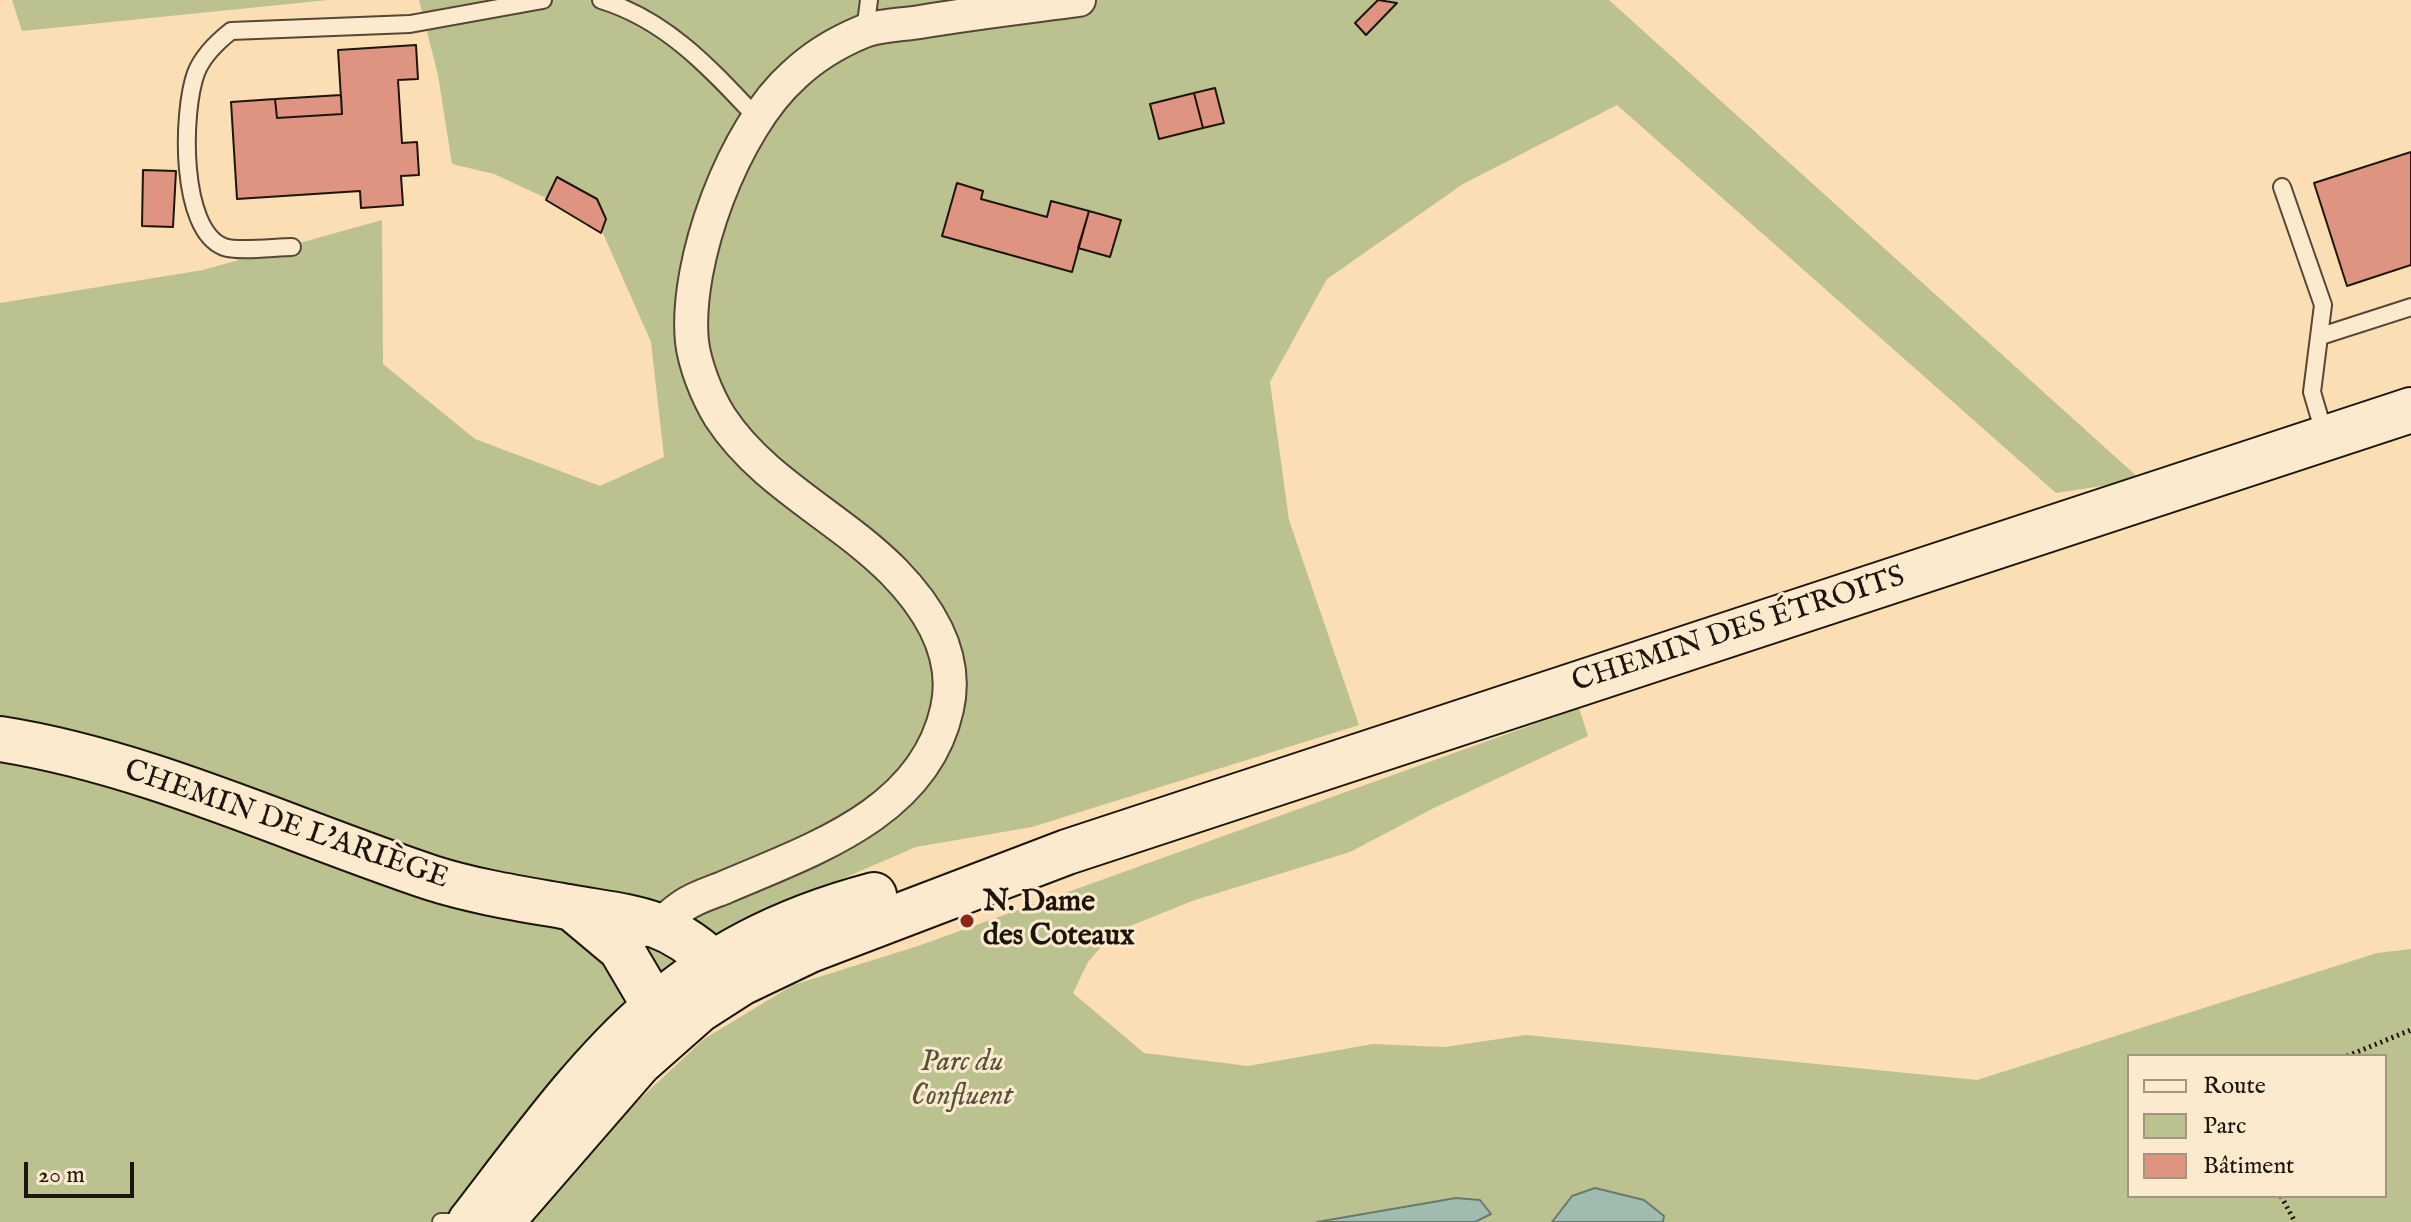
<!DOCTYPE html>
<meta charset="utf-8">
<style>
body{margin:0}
#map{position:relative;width:2411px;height:1222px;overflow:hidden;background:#fbdeb4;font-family:"IM FELL English",serif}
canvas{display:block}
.legend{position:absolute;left:2127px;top:1054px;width:260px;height:144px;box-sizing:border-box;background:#fceace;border:2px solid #a39580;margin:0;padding:10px 14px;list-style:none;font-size:24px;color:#1d150b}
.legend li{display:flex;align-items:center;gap:16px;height:40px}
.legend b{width:40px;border:2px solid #a39580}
.scale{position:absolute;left:24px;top:1162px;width:110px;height:36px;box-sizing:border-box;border:4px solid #1d150b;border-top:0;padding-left:10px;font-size:24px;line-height:28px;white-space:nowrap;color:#1d150b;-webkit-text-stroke:6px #fceace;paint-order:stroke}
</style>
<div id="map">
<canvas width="2411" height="1222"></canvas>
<ul class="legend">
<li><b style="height:10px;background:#fceace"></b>Route</li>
<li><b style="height:22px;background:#bbc290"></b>Parc</li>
<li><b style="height:22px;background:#de9481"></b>Bâtiment</li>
</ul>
<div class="scale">20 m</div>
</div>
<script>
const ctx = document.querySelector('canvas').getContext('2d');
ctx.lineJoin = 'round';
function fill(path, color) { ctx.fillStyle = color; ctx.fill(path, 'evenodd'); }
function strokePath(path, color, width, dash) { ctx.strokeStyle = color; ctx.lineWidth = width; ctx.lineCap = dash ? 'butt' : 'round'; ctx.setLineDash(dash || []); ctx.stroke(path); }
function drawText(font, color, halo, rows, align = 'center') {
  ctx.font = font + ' "IM FELL English",serif'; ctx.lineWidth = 6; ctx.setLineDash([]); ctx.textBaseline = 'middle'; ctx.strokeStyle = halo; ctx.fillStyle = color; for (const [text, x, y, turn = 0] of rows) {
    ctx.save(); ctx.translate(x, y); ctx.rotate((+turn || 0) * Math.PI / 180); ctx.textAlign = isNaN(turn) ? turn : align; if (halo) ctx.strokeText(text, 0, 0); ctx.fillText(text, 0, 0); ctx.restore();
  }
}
fill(new Path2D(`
 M12,0H328L22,31Z
 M419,0H1609L2141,480L2056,493L1617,105L1463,184L1327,279L1270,382L1289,520L1359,725L1032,827L916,847L721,931L615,1013L455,1222H0V303L203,270L382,220L383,364L475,439L600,486L664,457L651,342L598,222L494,174L452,164L438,75Z
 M1579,708L1588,736L1434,808L1350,852L1192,901L1113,933L1088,962L1073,993L1144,1053L1248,1066L1373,1044L1444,1047L1526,1035L1977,1080L2377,953L2411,949V1222H530L613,1124L704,1039L793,985L918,946ZM2129,1056H2385V1196H2129Z`), '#bbc290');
const water = new Path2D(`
 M1595,1188L1644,1200L1664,1216L1663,1222H1552L1572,1196Z
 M1456,1198L1480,1200L1491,1214L1475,1222H1317Z`);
fill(water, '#9fbcaf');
strokePath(water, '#6b796d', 2);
const building = new Path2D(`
 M1378,0L1397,3L1366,35L1355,23Z
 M416,45L418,79L398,80L402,143L417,142L419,175L401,176L403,205L361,208L360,191L237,199L231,102L275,99L277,118L342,114L338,50Z
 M1215,88L1224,123L1203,128L1194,93Z
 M1194,93L1203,128L1159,139L1150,104Z
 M341,95L342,114L277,118L275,99Z
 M2411,152V265L2347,286L2314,183Z
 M143,170L176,171L173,227L142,226Z
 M557,177L597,199L606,219L601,233L546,200Z
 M957,183L983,191L981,199L1047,217L1051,201L1089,211L1072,272L942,236Z
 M1089,211L1121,220L1110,257L1078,248Z`);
fill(building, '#de9481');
strokePath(building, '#1d150b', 2);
const lane = new Path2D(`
 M601,0C667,20 711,69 757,118
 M865,31L869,0
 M2282,187L2323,305L2312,392L2325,436
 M292,247C276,247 238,252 224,247C179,230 182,111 196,73C203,55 217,42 231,31L410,24L543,0
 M2321,336L2411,307
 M441,1222H464`);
const street = new Path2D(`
 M640,931C669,923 661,921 683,906C694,898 710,893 723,888C811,850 924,814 947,709C959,656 931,610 894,572C840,517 763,483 720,417C707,396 695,366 692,342C684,262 734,128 794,75C813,57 838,42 862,32C879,25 901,25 920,22C973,13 1026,7 1079,0`);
const secondary = new Path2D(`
 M0,739C147,762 291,831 432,878C476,892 523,899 568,907C629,918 662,916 712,961L711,982L699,1010
 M572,908L621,949L654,1005L682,1011
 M470,1222C593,1062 667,950 874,895
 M501,1222L639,1063L699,1010L741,983L810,950L1067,852L2411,410`);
strokePath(lane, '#544735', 20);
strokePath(street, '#544735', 36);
strokePath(secondary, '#1d150b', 48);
strokePath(new Path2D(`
 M2347,1056L2411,1030
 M2281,1196L2295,1222`), '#1d150b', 5, [2, 4]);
strokePath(lane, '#fceace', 16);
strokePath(street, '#fceace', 32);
strokePath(secondary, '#fceace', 44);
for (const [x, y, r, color] of [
 [967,921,8,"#8f2418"]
]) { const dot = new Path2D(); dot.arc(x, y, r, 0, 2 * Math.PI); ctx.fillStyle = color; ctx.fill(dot); strokePath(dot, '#fceace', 3); }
drawText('30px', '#1d150b', '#fceace', [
 ["CHEMIN DES ÉTROITS",1739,631,-18],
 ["CHEMIN DE L'ARIÈGE",286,826,19]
]);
drawText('bold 30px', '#1d150b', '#fceace', [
 ["N. Dame",983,904],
 ["des Coteaux",983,938]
], 'left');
drawText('italic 30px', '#54523a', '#fceace', [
 ["Parc du",962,1064],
 ["Confluent",962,1098]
]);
</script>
